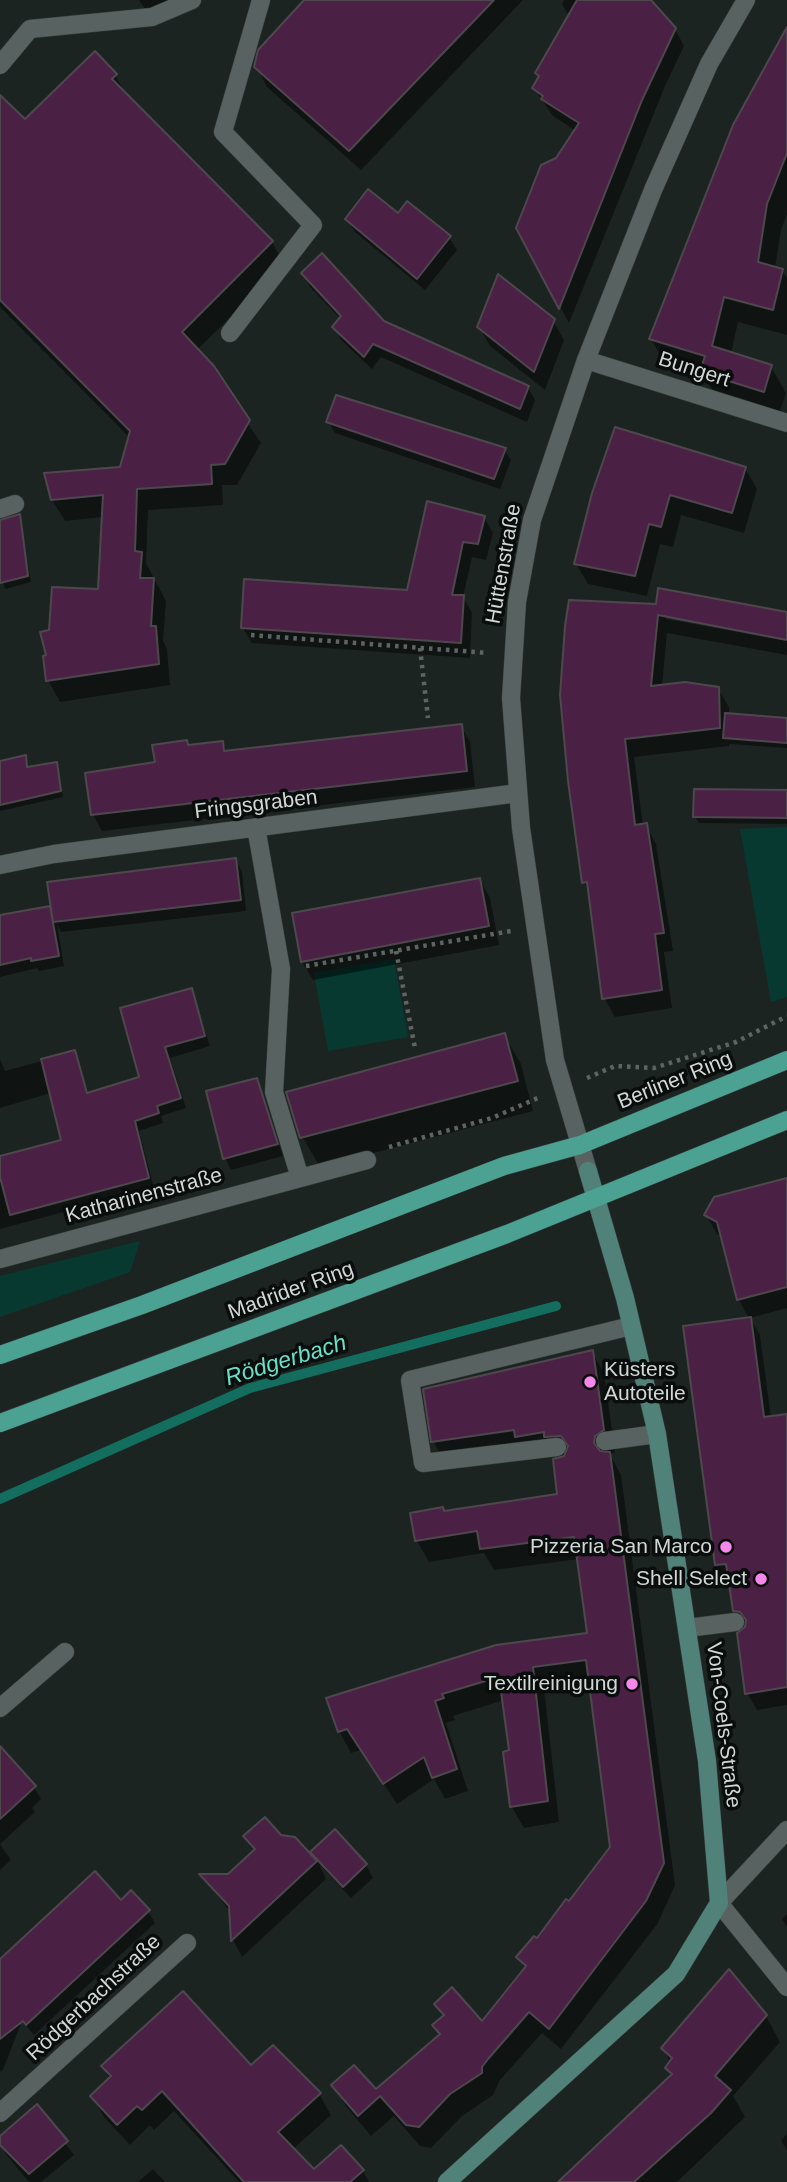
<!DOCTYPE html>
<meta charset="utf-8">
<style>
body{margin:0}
canvas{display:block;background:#1c2422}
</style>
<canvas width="787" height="2182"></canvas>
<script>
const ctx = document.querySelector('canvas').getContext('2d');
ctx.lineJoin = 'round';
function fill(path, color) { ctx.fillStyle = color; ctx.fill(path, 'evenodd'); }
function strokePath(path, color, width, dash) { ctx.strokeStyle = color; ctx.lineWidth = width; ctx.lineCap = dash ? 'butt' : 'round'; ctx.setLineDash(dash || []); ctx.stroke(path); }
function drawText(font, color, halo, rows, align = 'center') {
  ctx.font = font + ' Helvetica,sans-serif'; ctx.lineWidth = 7; ctx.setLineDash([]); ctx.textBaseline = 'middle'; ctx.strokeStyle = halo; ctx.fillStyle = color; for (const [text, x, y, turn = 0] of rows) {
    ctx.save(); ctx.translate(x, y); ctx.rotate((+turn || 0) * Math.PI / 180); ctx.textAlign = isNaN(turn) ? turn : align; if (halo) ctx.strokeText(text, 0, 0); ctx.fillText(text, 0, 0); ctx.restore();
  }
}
fill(new Path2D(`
 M787,827V997L771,1002L740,829Z
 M394,959L408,1037L328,1051L314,973Z
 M140,1241L130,1272L0,1317V1276Z`), '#073931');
fill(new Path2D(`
 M139,0H186L154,22Z
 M306,0H523L361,170L267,87L256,66Z
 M564,0H649L675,29L684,46L665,86L569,323L518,228L576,131L553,116L534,88L540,78L537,73L569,16L562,4Z
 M787,32V214L781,230L775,268L782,270L787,278V335L738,322L731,354L771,367L786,393L778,417L717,398L704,376L666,365L651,339Z
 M115,75L127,97L272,242L284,264L197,350L261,443L237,485H222L223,505L148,510L146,563L166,601L163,641L167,649L170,685L60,702L48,680L51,632L99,591L103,517L65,521L52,500L122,468L130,438L0,307V120L25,122Z
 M398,215L449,237L457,250L425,290L355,232L347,219Z
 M303,273L383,322L528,387L535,400L527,422L381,357L372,369L342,341L334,327L341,319L310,287Z
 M553,321L564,340L545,390L490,346L479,327Z
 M328,421L504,449L511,460L500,489L335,433Z
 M745,468L757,489L744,533L681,515L673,547L660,544L647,596L588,584L576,564L593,493Z
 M484,517L493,533L486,560L472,557L463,597L472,613L470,658L252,643L242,627L408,592Z
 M19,519L31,582L5,589L0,572V524Z
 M570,602L787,614V637L666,615V619L787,641V655L667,633L662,686L718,689L729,707V715L787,720V748L729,744V746L634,757L643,826L646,825L656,844L673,951L664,952L672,1008L615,1017L604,998L591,894L584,883L562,695Z
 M461,726L470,742L475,787L102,831L93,815L87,775L157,763L186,742L189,747L222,743L227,753Z
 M25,757L29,769L56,764L63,797L0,811V762Z
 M787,791V824L699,823L695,817Z
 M235,860L242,871L246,911L61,932L57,924L64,966L39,971L37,968L0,977V918L49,908L54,917Z
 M480,880L490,898L499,945L313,980L302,962Z
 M191,990L210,1046L170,1058L186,1108L161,1116L163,1123L139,1131L154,1188L0,1229V1158L63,1141L51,1093L0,1108V1059L5,1071L75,1052L89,1094L141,1078Z
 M504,1035L521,1064L533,1111L320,1167L303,1138L288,1093Z
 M256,1080L283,1156L231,1170L225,1158Z
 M787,1180V1308L750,1318L760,1335L771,1418L787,1415V1705L757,1710L747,1693L746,1629L735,1610L731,1581H726L717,1564L749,1319L739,1300L722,1237L717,1234L706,1215Z
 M592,1352L604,1373L615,1452L610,1455L621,1475L675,1885L658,1923L561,2049L542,2033L500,2080L493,2095L462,2116L431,2148L420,2146L394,2116L371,2136L346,2106L333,2085L375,2092L440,2036L435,2026L444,2018L436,2004L482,2024L525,1969L519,1957L569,1903L611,1848L591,1682L544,1688L559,1822L524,1828L511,1806V1752L504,1700L453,1716L455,1720L446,1723L468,1791L445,1799L434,1779L397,1804L361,1750L351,1753L339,1731L589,1635L579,1559L494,1570L484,1553L429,1562L417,1541L444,1513L559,1495V1459L556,1453L445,1463L433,1441Z
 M0,1761L34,1787L41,1799L32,1808L35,1812L0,1844L11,1860L0,1870Z
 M246,1836L294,1838L316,1863L313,1853L366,1865L373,1878L351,1898L319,1864L326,1879L242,1957L233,1940L231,1913L202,1875H229L255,1852Z
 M121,1902L148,1911L155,1923L34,2035L22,2021L3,2070L0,2072V1962Z
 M787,1914V1927L782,1919Z
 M766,2016L780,2042L733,2096L745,2117L677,2182H560L672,2077L667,2069L671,2063L663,2048Z
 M103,2066L251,2068L319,2094L331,2115L292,2150L314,2172L363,2171L369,2182H239L174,2111L154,2130L150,2125L130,2145L104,2117L92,2096L110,2079Z
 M37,2107L74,2155L41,2182H29L5,2153L0,2138Z
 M787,2134V2151L781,2140Z
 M153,2169L165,2182H138Z`), '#0007');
strokePath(new Path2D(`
 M0,1499L250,1388L556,1306`), '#136e5f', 10);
const building = new Path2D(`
 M304,0H494L349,151L254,67L258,50Z
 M577,0H651L676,28L642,100L559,309L516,228L541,165L556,158L579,123L541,99L543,96L532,88L539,76L535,73Z
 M787,27V153L767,204L758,262L783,269L773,310L724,297L712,346L772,365L764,392L700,372L705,356L649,339L733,125Z
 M95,51L117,74L112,79L273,241L182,332L214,366L250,420L225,464L211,465L212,484L137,489L135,551L142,552L140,578H154L151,626H156L159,664L46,681L43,656L46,655L40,632L49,630L52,587L98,589L103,495L51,500L44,473L120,467L130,431L0,300V95L25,119Z
 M368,189L398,213L407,201L451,236L417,279L345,219Z
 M322,253L384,321L529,386L520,409L373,344L364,357L332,327L341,316L301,273Z
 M498,274L555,319L534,372L477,327Z
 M336,395L506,448L494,479L326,422Z
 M615,427L746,467L732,513L670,495L661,527L649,524L635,576L574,564L592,493Z
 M427,501L485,516L478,544L463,542L452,595H464L461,643L241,628L244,579L407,590Z
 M20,514L28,576L0,583V520Z
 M658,588L787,612V640L658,615L651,686L685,682L719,687L720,728L625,739L635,825L647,823L664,933L655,934L662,990L602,999L587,882L582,883L568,781L560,695L565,626L569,600L656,604Z
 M725,713L787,718V743L723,738Z
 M462,724L467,771L91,815L85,773L155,762L152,745L187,740L188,745L223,741L224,751Z
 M26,755L27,767L57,762L61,791L0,805V761Z
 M694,789L787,790V818L693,817Z
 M236,858L241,900L53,922L47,882Z
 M480,878L489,926L301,962L292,913Z
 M50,906L59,956L31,961V958L0,965V915Z
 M192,988L205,1036L165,1047L181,1098L157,1106L159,1113L135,1121L149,1178L10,1215L0,1177V1156L61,1140L41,1059L75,1050L87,1093L139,1077L120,1008Z
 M505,1033L518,1081L300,1138L286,1092Z
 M257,1078L278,1144L223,1159L206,1091Z
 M787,1178V1287L737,1300L717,1222L704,1215L714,1197Z
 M751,1317L764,1417L787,1414V1687L745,1694L737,1633L745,1627L746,1620L740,1612L733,1611L726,1564L715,1565L683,1326Z
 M593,1350L604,1430L595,1436L594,1443L600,1451L610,1452L664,1863L646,1901L549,2029L529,2012L488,2059L482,2067V2073L450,2094L419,2127L406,2125L380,2096L358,2116L331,2085L354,2065L376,2089L440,2034L432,2025L444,2015L434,2004L452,1987L482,2021L526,1966L516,1957L534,1936L537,1938L566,1899L569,1901L610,1847L586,1660L533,1667L548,1801L510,1807L503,1752L509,1750L499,1677L442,1694L444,1698L435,1701L457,1769L432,1778L424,1757L383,1784L347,1729L338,1732L326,1698L496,1645L587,1633L574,1537L480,1549L477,1531L415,1541L410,1513L443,1507L444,1511L557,1494L553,1459L564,1456L568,1446L561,1436L544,1437V1432L515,1437L514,1430L431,1442L423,1389Z
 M0,1746L36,1786L0,1819Z
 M265,1817L281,1835L295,1837L317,1861L231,1941L229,1906L199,1874H228L255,1849L243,1836Z
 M335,1829L367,1864L343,1887L310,1852Z
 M95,1871L121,1900L131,1890L150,1910L26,2025L23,2021L0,2039V1959Z
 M729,1969L767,2015L715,2076L731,2090L711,2113L634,2182H558L672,2074L665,2068L672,2058L661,2048Z
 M183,1991L251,2065L273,2045L321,2093L278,2132L314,2169L341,2145L364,2170L350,2182H244L162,2091L142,2110L137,2106L117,2125L90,2096L111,2076L101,2066Z
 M37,2104L68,2141L29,2174L0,2145V2136Z`);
fill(building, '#4a2045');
strokePath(building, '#4e474d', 2);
const service = new Path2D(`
 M0,65L30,29L152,17L192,0
 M230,333L313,225L223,132L261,0
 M0,509L15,504
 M605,1441L657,1434
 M557,1447L423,1463L410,1380L631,1326
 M687,1628L735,1622`);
const minor = new Path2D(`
 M586,360L787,423
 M256,827L281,969L274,1092L300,1178
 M0,865L54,854L518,793
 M0,1259L367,1160
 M0,1708L65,1652
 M719,1903L787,1830
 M0,2113L187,1943`);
const tertiary = new Path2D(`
 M588,1171L555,1060L521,828L511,698L517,602L532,520L586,360L653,190L709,64L746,0
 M719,1903L787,1987`);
const secondary = new Path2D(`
 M447,2182L676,1974L719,1903L707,1761L657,1434L625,1298L588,1171`);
const primary = new Path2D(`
 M0,1355L142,1305L504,1166L580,1145L787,1060
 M0,1423L507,1234L787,1120`);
strokePath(service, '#373e3c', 19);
strokePath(minor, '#373e3c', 19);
strokePath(tertiary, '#373e3c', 19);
strokePath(secondary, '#373e3c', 19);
strokePath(primary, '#373e3c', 19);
strokePath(new Path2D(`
 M251,635L488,653
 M420,648L428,718
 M396,951L415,1048
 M306,966L511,931
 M587,1078L615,1066L654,1068L736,1042L787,1016
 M389,1147L492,1118L540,1097`), '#5d6462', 4.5, [3.5, 5]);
strokePath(service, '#586260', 18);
strokePath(minor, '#586260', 18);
strokePath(tertiary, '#586260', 18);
strokePath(secondary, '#51827a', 18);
strokePath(primary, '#4ba293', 18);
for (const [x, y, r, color] of [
 [590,1382,7,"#f788eb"],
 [726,1547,7,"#f788eb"],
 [761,1579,7,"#f788eb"],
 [632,1684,7,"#f788eb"]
]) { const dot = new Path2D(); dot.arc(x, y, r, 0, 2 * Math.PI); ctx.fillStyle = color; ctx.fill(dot); strokePath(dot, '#090d0c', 2.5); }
drawText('21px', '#d2d8d6', '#090d0c', [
 ["Bungert",694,370,18],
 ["Hüttenstraße",504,564,-80],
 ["Fringsgraben",256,805,-7],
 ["Berliner Ring",675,1081,-22],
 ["Katharinenstraße",144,1196,-15],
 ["Madrider Ring",291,1291,-20],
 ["Von-Coels-Straße",723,1725,83],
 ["Rödgerbachstraße",94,1998,-43]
]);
drawText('21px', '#d2d8d6', '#090d0c', [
 ["Küsters",604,1370,"left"],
 ["Autoteile",604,1394,"left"],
 ["Pizzeria San Marco",712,1547],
 ["Shell Select",747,1579],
 ["Textilreinigung",618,1684]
], 'right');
drawText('italic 23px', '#69e0c8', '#090d0c', [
 ["Rödgerbach",286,1361,-17]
]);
</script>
